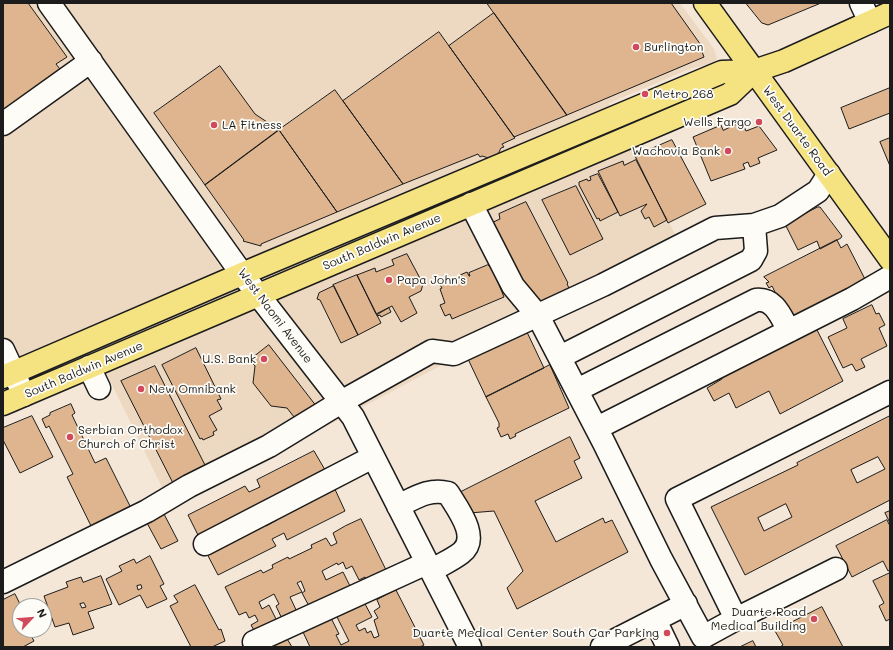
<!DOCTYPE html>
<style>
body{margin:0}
#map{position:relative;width:893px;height:650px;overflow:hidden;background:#f4e7d8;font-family:Mali,sans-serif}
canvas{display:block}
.frame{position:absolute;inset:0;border:4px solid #1c1c1c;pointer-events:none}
.north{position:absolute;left:12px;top:598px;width:40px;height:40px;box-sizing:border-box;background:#fdfcf7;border:1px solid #a3a29f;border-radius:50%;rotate:64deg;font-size:11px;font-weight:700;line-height:16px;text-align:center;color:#1c1c1c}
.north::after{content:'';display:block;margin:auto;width:14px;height:18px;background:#d1495b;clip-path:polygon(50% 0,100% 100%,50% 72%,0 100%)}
</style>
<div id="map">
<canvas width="893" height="650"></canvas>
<div class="frame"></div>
<div class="north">N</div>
</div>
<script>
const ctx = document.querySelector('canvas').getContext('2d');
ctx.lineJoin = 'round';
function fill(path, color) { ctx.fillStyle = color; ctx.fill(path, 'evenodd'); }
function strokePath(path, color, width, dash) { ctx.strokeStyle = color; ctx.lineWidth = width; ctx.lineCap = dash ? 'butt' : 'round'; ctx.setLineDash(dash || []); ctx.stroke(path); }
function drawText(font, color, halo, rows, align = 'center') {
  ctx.font = font + ' Mali,sans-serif'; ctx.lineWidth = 3.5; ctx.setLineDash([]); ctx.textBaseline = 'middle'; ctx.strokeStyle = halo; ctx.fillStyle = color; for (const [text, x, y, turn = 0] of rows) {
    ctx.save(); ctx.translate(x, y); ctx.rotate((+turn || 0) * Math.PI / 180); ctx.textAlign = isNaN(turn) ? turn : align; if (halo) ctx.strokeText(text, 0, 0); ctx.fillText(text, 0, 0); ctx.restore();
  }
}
fill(new Path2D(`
 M3,3H680L714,49L717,58L711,64L692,68L609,103L678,240L172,508L86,331L3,366Z`), '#edd8c2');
const building = new Path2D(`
 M3,3H28L67,57L56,64L63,73L3,116Z
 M487,3H671L703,48L701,49L704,57L567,115Z
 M746,3H821L768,25L762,23Z
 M494,13L567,115L514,137L449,46Z
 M439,32L515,138L502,144L504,147L501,148L495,160L482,156L480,157L478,154L403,184L343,101Z
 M220,66L255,114L279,130L205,185L154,113Z
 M890,88V113L849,129L841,108Z
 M335,90L403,184L337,212L279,130Z
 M742,122L746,131L759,126L777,150L758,158L760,163L750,167L748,162L743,164L745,169L711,181L693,137L721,125L723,130Z
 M279,130L337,212L261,244V246L243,241L244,240L205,185Z
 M890,138V166L880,142Z
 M672,140L706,204L668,223L635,156Z
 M636,160L667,220L654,227L649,217L645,219L641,211L647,204L620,216L598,171L623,161L624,165Z
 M598,174L618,212L600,221L599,218L597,219L579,185V182L587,179L588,181L591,180L590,177Z
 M576,186L603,239L570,255L542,200Z
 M526,202L568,283L567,284L570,290L541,306L531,302L491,223L500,219L499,214Z
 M818,207H820L842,236L841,238L820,249L817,241L798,250L785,224Z
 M837,240L841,248L847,244L867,283L790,322L772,286L769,288L766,283L769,282L764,277Z
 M407,254L423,284L421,291L409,297L417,313L401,322L392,306L376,314L357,275L375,268L376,272L394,265L392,260Z
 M488,265L493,270L504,297L452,319L450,314L445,316L440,305L445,303L440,289L442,288L440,285L459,277L460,280V275L467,272L469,276H470L469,273Z
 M357,275L381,323L358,335L333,285Z
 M334,286L358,335L341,343L320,300L317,299L319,293Z
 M872,305L876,314L879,313L885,325L879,328L887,346L861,359L865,367L856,371L852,364L843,368L828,337L847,328L843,319Z
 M389,308L391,312L381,317L380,315L377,316V315Z
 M526,330L544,368L486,397L468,359Z
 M817,330L843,381L780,414L769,391L736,408L729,393L714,401L707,388L722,379L720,375L796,336L798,339Z
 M269,345L317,407L298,422L287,408L271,406L253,383L255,366L250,360Z
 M196,348L221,399L217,400L222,409L209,416L217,430L213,432L214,435L203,440L202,438L200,439L162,365Z
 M550,365L569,408L515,434L516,436L510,439L508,434L501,437L497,428L499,427V423L486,397Z
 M155,366L208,471L175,487L121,381Z
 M71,404L75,413L72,415L95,463L106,458L133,512L94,532L67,477L73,474L49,426L46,428L42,419L50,415V413Z
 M32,416L53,457L20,473L3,440V428Z
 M890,416V500L745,575L711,507L798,465L797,463ZM878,457L885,469L857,483L851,470ZM786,504L792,517L764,531L758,518Z
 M570,437L580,458L574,461L582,478L535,501L556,542L603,518L605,523L612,520L628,552L517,609L507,588L523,571L494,511L469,513L459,493Z
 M314,451L328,475L200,539L188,515L245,486L249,492L260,487L257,480Z
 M333,485L345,511L287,540L284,533L272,539L276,546L218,575L205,550L263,521L266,526L277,520L274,516Z
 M890,511V523L885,513Z
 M164,514L178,541L161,549L147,523Z
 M361,519L388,574L368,584L365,577L359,580L352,566L346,569L343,562L338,565L337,563L322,571L326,580L343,572L351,588L310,608L302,593L305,591L301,581L297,583L302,592L290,597L298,614L283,621L276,606L279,604L274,594L259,602L262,609L269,605L277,621L255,632L251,625L258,621L255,615L249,618L246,612L239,615L225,587L261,570L263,573L273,568L272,565L288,557L289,559L312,548L311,545L326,538L331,546L337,543L333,533L345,526Z
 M887,520L890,526V570L888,571L883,561L852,577L836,546Z
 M150,556L164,584L160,586L167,599L147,608L140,595L119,605L106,579L122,571L119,566L134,559L136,563ZM141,585L142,588L138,590L137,586Z
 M890,573V619L886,621L879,606L884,603L873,581Z
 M101,576L112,604L88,612L94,628L73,635L69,623L55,627L44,596L68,587L66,582L81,577L83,582ZM84,603L86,607L82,608L80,604Z
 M195,585L219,630L221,629L225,641L212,647H191L170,606L178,602L174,596Z
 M396,590L424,645L420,647H310L303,632L331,618L339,634L336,635L341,645L349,641L336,615L364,602L372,617L356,625L359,631L365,628L367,633L371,631L374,638L379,636L374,620L378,618L374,611L380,607L377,600Z
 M15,594L21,606L19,612L20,630H28L34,641L23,647H3V600Z
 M822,607L843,647H780L783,645L775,631Z
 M286,637L292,647H266Z
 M753,641L756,647H740Z`);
fill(building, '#deb58f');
strokePath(building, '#1c1c1c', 1);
const minor = new Path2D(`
 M49,3L242,274L353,417L470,647
 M861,3L870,22
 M3,124L91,61
 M471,204L513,286L538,316L604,443L661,559L703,637L736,619L677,499L890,392
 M3,350L24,395
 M560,357L751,260L756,251L754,225
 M89,367L99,388
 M577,390L756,300C775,298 781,317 789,331
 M597,428L852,299L890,277
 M398,506C415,498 429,488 448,493C457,508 481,538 461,553C452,560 440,565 431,571
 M205,544L373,457
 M3,582L147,511L189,486L269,446L341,402L432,351L454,354L603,285L715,228L754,225L780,216L818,191L829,174
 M736,619L836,569
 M655,620L668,647
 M254,642L427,563
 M602,647L686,604`);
const major = new Path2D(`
 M705,3L890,259
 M3,377L242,274L722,72L754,71L784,61L890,13
 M3,404L730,94L754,71`);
strokePath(minor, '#1c1c1c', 25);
strokePath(major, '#1c1c1c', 25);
strokePath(minor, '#fdfcf7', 22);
strokePath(major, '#f5e382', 22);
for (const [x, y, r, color] of [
 [636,47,4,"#d1495b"],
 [645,94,4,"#d1495b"],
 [759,122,4,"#d1495b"],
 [214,125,4,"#d1495b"],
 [728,151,4,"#d1495b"],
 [389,280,4,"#d1495b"],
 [264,359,4,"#d1495b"],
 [141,389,4,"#d1495b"],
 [70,437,4,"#d1495b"],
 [814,619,4,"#d1495b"],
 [667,633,4,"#d1495b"]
]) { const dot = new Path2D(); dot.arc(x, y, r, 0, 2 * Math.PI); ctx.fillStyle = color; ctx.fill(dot); strokePath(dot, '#fdfcf7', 1.5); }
drawText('12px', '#1c1c1c', '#fdfcf7', [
 ["Burlington",644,47],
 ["Metro 268",653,94],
 ["Wells Fargo",751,122,"right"],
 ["LA Fitness",222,125],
 ["Wachovia Bank",720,151,"right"],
 ["Papa John's",397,280],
 ["U.S. Bank",256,359,"right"],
 ["New Omnibank",149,389],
 ["Serbian Orthodox",78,430],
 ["Church of Christ",78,444],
 ["Duarte Road",806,612,"right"],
 ["Medical Building",806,626,"right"],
 ["Duarte Medical Center South Car Parking",659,633,"right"]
], 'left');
drawText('12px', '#1c1c1c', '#fdfcf7', [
 ["West Duarte Road",797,131,54],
 ["South Baldwin Avenue",382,242,-23],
 ["West Naomi Avenue",275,316,53],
 ["South Baldwin Avenue",84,370,-23]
]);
</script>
